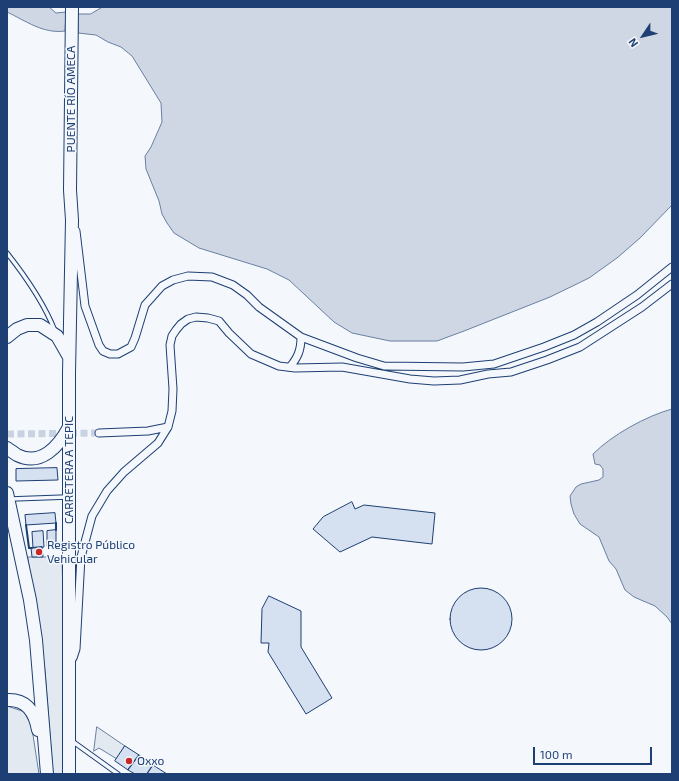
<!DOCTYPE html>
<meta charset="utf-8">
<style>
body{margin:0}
#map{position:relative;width:679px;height:781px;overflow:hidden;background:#f4f7fb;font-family:"Exo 2",sans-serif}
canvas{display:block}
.frame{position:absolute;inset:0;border:8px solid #1d3f73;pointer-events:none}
.north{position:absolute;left:623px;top:16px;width:40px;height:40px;-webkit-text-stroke:3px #f4f7fb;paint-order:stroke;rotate:235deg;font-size:11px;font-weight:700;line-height:16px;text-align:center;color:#1d3f73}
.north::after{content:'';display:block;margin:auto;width:14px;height:18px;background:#1d3f73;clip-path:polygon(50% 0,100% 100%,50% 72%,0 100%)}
.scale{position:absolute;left:533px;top:747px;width:119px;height:18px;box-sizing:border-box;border:2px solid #1d3f73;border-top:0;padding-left:5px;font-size:12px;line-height:14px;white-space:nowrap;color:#1d3f73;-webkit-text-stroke:3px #f4f7fb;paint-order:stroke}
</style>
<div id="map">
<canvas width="679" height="781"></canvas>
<div class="frame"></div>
<div class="north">N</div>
<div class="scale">100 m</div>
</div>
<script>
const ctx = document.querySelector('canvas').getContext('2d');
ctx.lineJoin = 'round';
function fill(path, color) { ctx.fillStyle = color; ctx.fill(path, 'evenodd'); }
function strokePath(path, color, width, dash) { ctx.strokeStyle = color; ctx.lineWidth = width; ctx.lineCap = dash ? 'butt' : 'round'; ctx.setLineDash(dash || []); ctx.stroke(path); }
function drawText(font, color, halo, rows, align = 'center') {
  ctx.font = font + ' "Exo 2",sans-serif'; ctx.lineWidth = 3; ctx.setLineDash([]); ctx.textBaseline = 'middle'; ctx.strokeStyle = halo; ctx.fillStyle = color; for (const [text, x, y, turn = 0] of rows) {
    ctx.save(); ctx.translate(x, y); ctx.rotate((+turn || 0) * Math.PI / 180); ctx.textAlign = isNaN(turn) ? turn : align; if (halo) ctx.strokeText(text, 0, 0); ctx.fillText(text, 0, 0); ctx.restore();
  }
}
const green = new Path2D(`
 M28,557H62L64,649L63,774H53L45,671Z
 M7,706L25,712L31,722L39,774H7Z
 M97,727L125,746L117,759L99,748L94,751Z`);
fill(green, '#e3e9f0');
strokePath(green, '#687fa3', 1);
const water = new Path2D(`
 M7,7H49L56,13L66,12L65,31C43,34 26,21 7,12Z
 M103,7H672V205L640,238L617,258L589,278L550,297L464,331L437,341H390L352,333L334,322L289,280L267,269L199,248L174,233L167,223L162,214L159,201L146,169L145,156L151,147L162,122L161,103L132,56L121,47L108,42L96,35L78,33V14H90Z
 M672,409V624L667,617L655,606L634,597L625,590L616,569L609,561L599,537L580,524L574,514L571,504L570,496L576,487L581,484L599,480L603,477V469L600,465L595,464L593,454C612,435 646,416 672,409Z`);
fill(water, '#cfd7e4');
strokePath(water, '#687fa3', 1);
const building = new Path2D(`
 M57,468L58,480L16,481V469Z
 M352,502L355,509L364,505L435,513L432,544L372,537L340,552L313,529L323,517Z
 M55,513L56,523L26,525L25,515Z
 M56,530V546H47V531Z
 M43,531L44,547L33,548L32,532Z
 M42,547L43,557H32L31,548Z
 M450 619a31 31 0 1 1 62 0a31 31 0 1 1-62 0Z
 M269,596L301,611V647L332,698L306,714L268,652L269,643H261L262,609Z
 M125,746L139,755L128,770L115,761Z
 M139,755L153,765L147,774H135L128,770Z
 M153,765L167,774H147Z`);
fill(building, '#d5e0f0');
strokePath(building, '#1d3f73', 1);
strokePath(new Path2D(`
 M7,434L99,433`), '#c9d2e0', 7, [7, 3.5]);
const service = new Path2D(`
 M7,253C26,277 44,303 55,331
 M11,499L67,497
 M72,741L118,774`);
const minor = new Path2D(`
 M76,231L85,306L99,345L103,351L110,354H118L131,347L135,338L145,305L162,286L173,280L188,276L212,277L233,285L247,295L259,307L301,337L357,358L384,366L463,367L494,364L544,347L574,335L597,322L637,295L672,267
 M290,367C298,357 301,350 301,337
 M99,433L148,431L168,427
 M73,658L76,649L81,557L92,516L107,491L124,472L158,443L168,427L172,411L173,389L170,345L172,336L176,330L181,324L188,319L196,317L208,318L219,321L229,333L251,354L279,366L295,368L342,367L410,379L434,381L460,380L488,374L511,372L547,360L580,347L642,307L672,284`);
const trunk = new Path2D(`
 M7,337L17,329L27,325H40L57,336L69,357
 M7,448C10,450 14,453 17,455C41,467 59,446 69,427
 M7,493L30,600L36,640L47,774
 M7,700C27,699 35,713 38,730
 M69,774V373L72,220L70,190L72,7`);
strokePath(service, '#1d3f73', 5.5);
strokePath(minor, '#1d3f73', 9);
strokePath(trunk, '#1d3f73', 14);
strokePath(service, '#f4f7fb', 3.5);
strokePath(minor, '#f4f7fb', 7);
strokePath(trunk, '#f4f7fb', 12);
strokePath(new Path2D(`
 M26,525L29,548H32
 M56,530V523`), '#1d3f73', 2);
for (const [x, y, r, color] of [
 [39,552,4,"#c62828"],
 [129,761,4,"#c62828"]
]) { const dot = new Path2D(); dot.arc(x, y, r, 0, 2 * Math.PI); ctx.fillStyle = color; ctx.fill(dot); strokePath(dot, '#f4f7fb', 1.5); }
drawText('12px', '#1d3f73', '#f4f7fb', [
 ["PUENTE RÍO AMECA",71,99,-90],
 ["CARRETERA A TEPIC",69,470,-90]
]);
drawText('12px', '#1d3f73', '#f4f7fb', [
 ["Registro Público",47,545],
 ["Vehicular",47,559],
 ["Oxxo",137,761]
], 'left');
</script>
